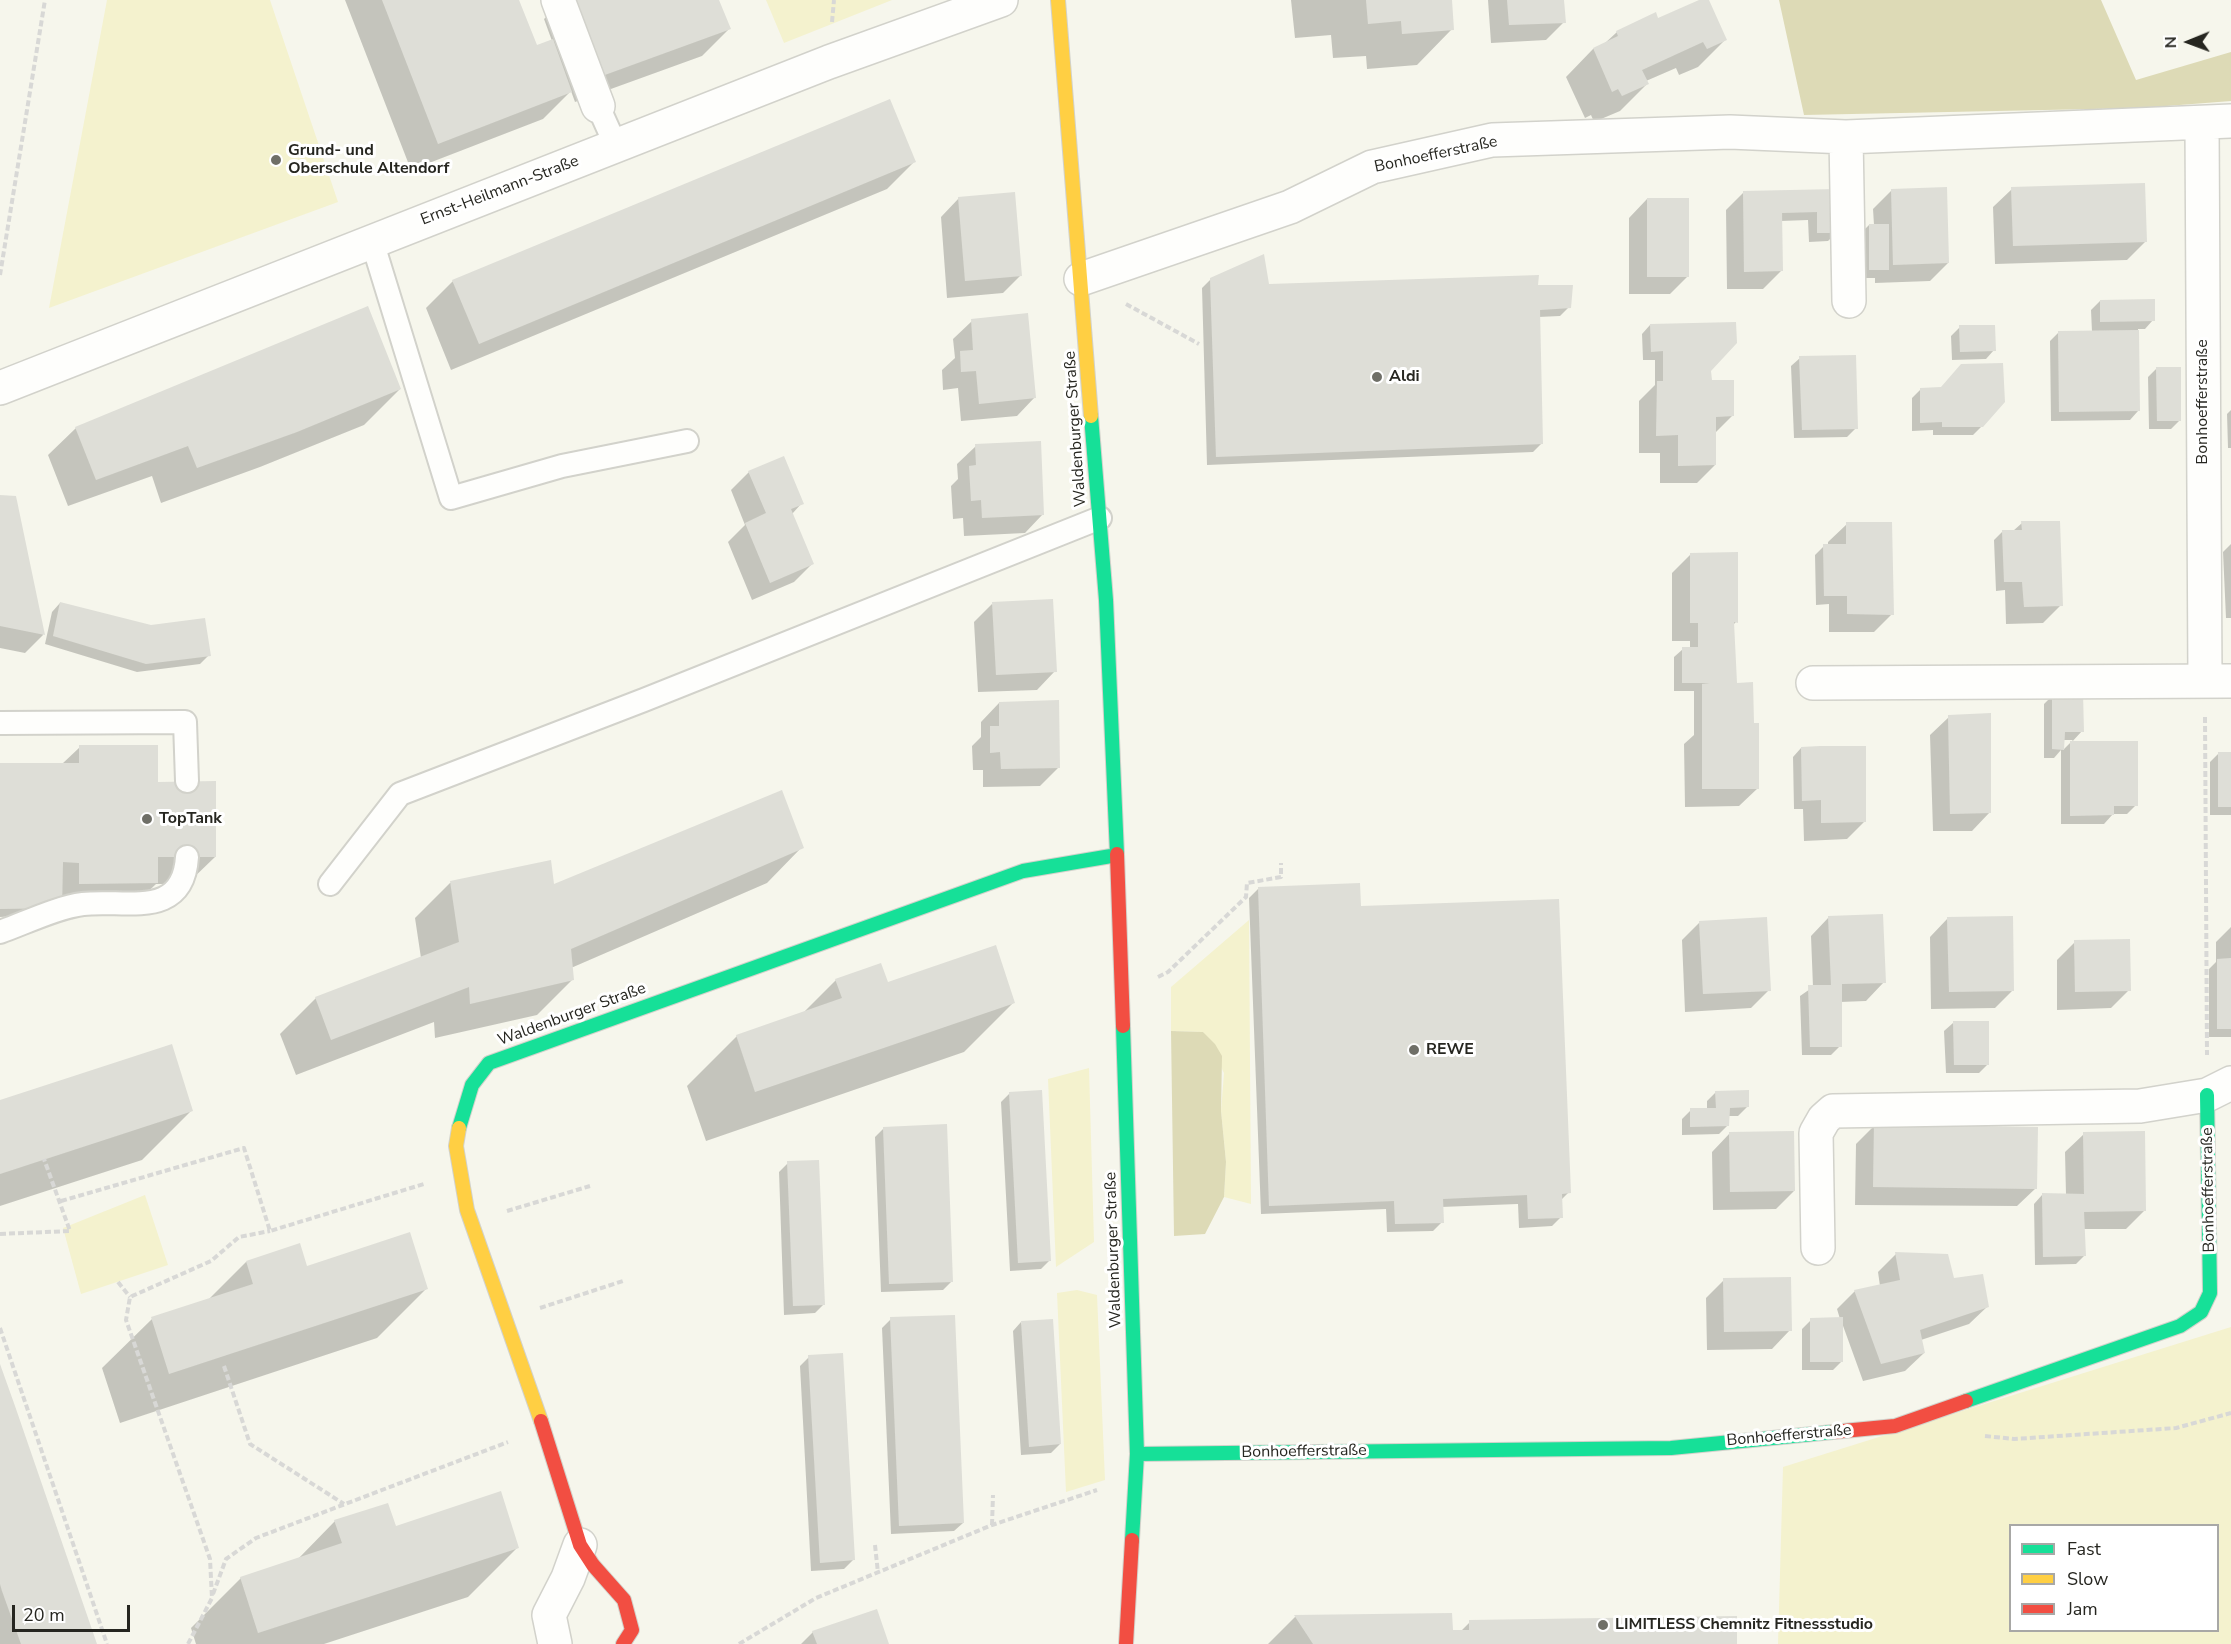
<!DOCTYPE html>
<meta charset="utf-8">
<style>
body{margin:0}
#map{position:relative;width:2231px;height:1644px;overflow:hidden;background:#f6f6ec;font-family:"Nunito Sans",sans-serif}
canvas{display:block}
.legend{position:absolute;left:2009px;top:1524px;width:210px;height:108px;box-sizing:border-box;background:#fff;border:2px solid #a8a8a6;margin:0;padding:8px 10px;list-style:none;font-size:18px;color:#262620}
.legend li{display:flex;align-items:center;gap:12px;height:30px}
.legend b{width:30px;border:2px solid #a8a8a6}
.north{position:absolute;left:2159px;top:12px;width:60px;height:60px;-webkit-text-stroke:4px #fff;paint-order:stroke;rotate:269deg;font-size:16px;font-weight:700;line-height:24px;text-align:center;color:#262620}
.north::after{content:'';display:block;margin:auto;width:21px;height:27px;background:#262620;clip-path:polygon(50% 0,100% 100%,50% 72%,0 100%)}
.scale{position:absolute;left:12px;top:1605px;width:118px;height:27px;box-sizing:border-box;border:3px solid #262620;border-top:0;padding-left:8px;font-size:18px;line-height:21px;white-space:nowrap;color:#262620;-webkit-text-stroke:4px #fff;paint-order:stroke}
</style>
<div id="map">
<canvas width="2231" height="1644"></canvas>
<ul class="legend">
<li><b style="height:8px;background:#16e098"></b>Fast</li>
<li><b style="height:8px;background:#ffcf43"></b>Slow</li>
<li><b style="height:8px;background:#f24e42"></b>Jam</li>
</ul>
<div class="north">N</div>
<div class="scale">20 m</div>
</div>
<script>
const ctx = document.querySelector('canvas').getContext('2d');
ctx.lineJoin = 'round';
function fill(path, color) { ctx.fillStyle = color; ctx.fill(path, 'evenodd'); }
function strokePath(path, color, width, dash) { ctx.strokeStyle = color; ctx.lineWidth = width; ctx.lineCap = dash ? 'butt' : 'round'; ctx.setLineDash(dash || []); ctx.stroke(path); }
function drawText(font, color, halo, rows, align = 'center') {
  ctx.font = font + ' "Nunito Sans",sans-serif'; ctx.lineWidth = 6; ctx.setLineDash([]); ctx.textBaseline = 'middle'; ctx.strokeStyle = halo; ctx.fillStyle = color; for (const [text, x, y, turn = 0] of rows) {
    ctx.save(); ctx.translate(x, y); ctx.rotate((+turn || 0) * Math.PI / 180); ctx.textAlign = isNaN(turn) ? turn : align; if (halo) ctx.strokeText(text, 0, 0); ctx.fillText(text, 0, 0); ctx.restore();
  }
}
fill(new Path2D(`
 M107,0H270L338,202L49,308Z
 M766,0H892L784,43Z
 M1249,920L1251,1204L1224,1197L1226,1162L1221,1111L1224,1073L1203,1032L1171,1031V987Z
 M1089,1068L1094,1242L1056,1267L1048,1079Z
 M145,1195L168,1265L81,1294L63,1228Z
 M1077,1290L1097,1295L1105,1480L1066,1492L1057,1293Z
 M2231,1327V1644H1778L1783,1467ZM2010,1526H2218V1630H2010Z`), '#f4f2ce');
fill(new Path2D(`
 M1779,0H2101L2136,80L2231,52V101L2141,108L1804,115Z
 M1171,1031L1203,1032L1215,1044L1222,1056L1221,1111L1226,1162L1224,1197L1205,1234L1174,1236Z`), '#dddab6');
fill(new Path2D(`
 M345,0H518L536,47L552,41L544,19L564,0H718L729,29L702,56L575,102L571,91L543,119L411,170Z
 M1291,0H1450L1452,29L1417,65L1367,69L1366,56L1333,58L1331,35L1295,38Z
 M1488,0H1563L1564,22L1546,40L1491,43Z
 M1703,0H1708L1725,40L1698,67L1679,75L1676,68L1646,81L1647,84L1620,111L1594,122L1591,115L1585,118L1566,77L1593,49L1604,44L1617,32L1658,20Z
 M914,162L887,189L451,370L426,308L453,281Z
 M2012,189L2145,242L2127,260L1995,264L1993,207Z
 M1892,190L1948,263L1930,281L1875,283V278H1860V234L1869,225H1874L1873,209Z
 M1836,191L1837,232L1828,241L1809,242L1808,220L1781,221V271L1763,289H1727L1726,210L1744,192Z
 M959,198L1021,275L1003,293L947,298L941,217Z
 M1647,199L1688,276L1670,294H1629V218Z
 M1211,279L1268,286H1536L1569,307L1560,316L1538,317L1542,443L1533,452L1207,465L1202,288Z
 M2100,301L2153,320L2145,329H2138V411L2130,420L2051,421L2050,341L2059,332H2092L2091,310Z
 M972,321L1035,397L1017,416L961,421L958,388L943,390L942,370L955,358L953,339Z
 M1650,325L1709,370L1710,381L1733,415L1715,433V465L1697,483H1660V453H1639V401L1655,385V360H1643L1642,334Z
 M1960,327L1994,350L1986,359L1952,360L1951,336Z
 M1800,358L1856,428L1847,437L1794,438L1791,366Z
 M2157,368L2180,420L2171,429H2149L2148,377Z
 M400,389L364,425L260,467L161,503L152,476L68,506L48,455L76,428Z
 M1921,389L1982,426L1973,435H1933V430L1912,431V398Z
 M2231,410V448H2228L2227,414Z
 M976,446L1043,514L1025,533L964,536L963,518L953,519L951,486L958,479L957,464Z
 M749,472L802,503L792,514L812,564L794,582L752,600L728,542L745,525L731,490Z
 M0,496L43,635L25,653L0,648Z
 M2022,523L2061,605L2043,623L2006,624L2005,590L1996,591L1994,540L2003,531H2013Z
 M1847,524L1892,614L1874,632H1829V604L1816,605L1815,555L1824,546H1828V542Z
 M2231,544V618H2226L2223,552Z
 M1690,555L1736,622L1732,626L1735,684L1753,725L1758,788L1739,806L1685,807L1684,744L1694,735V691H1674V657L1683,649H1690V641H1672V573Z
 M60,603L209,655L200,664L137,672L45,644L52,612Z
 M992,604L1055,671L1037,690L978,692L974,622Z
 M2053,695L2082,731L2071,743L2136,805L2127,814H2113L2104,824H2061V750L2054,758H2044V704ZM2063,740H2073L2063,750Z
 M999,703L1059,767L1040,786L983,787V770H973L972,746L981,737V722Z
 M1949,717L1990,812L1972,831H1933L1930,735Z
 M80,747L157,783L215,857L187,884H156L129,910L0,917V765L62,764Z
 M1801,748L1865,821L1847,839L1804,841L1803,809H1794L1793,757Z
 M2219,753H2231V815H2210V762Z
 M802,847L767,883L571,968L572,980L537,1015L435,1038L434,1022L296,1075L280,1034L316,998L421,958L415,918L450,883L553,886Z
 M1258,889L1360,908L1569,1192L1560,1201L1561,1217L1552,1226L1519,1228L1518,1204L1441,1207L1442,1222L1433,1231L1387,1232L1386,1209L1261,1214L1249,898Z
 M1829,917L1884,982L1866,1001L1840,1002V1046L1831,1055H1802L1800,996L1813,987L1811,936Z
 M1948,918L2013,990L1995,1008L1931,1009L1930,937Z
 M1700,922L1769,990L1751,1008L1685,1012L1682,940Z
 M2231,927V1037H2209V969L2216,962V942Z
 M2075,942L2129,990L2111,1008L2057,1010V960Z
 M836,980L888,984L1014,1002L964,1052L706,1141L687,1086L737,1036L803,1013Z
 M1953,1023L1988,1064L1979,1073H1946L1944,1031Z
 M1716,1092L1747,1107L1738,1116H1728V1125L1719,1134L1682,1135V1119L1691,1110H1707V1101Z
 M1010,1093L1049,1261L1041,1269L1010,1271L1001,1102Z
 M0,1101L192,1110L142,1160L0,1206Z
 M1874,1126L2036,1188L2017,1206L1855,1205L1856,1144Z
 M884,1128L952,1281L943,1290L881,1292L875,1137Z
 M1730,1133L1794,1191L1776,1209L1713,1210L1712,1152Z
 M2084,1134L2145,1210L2126,1229H2084V1256L2076,1264L2035,1265L2034,1204L2042,1195H2066L2065,1152Z
 M788,1163L824,1304L815,1313L784,1315L779,1172Z
 M1896,1254L1953,1279L1988,1306L1969,1324L1921,1340L1924,1353L1905,1371L1863,1381L1842,1323V1361L1833,1370H1802V1329L1811,1320L1840,1319L1837,1309L1855,1291L1880,1286L1878,1272Z
 M246,1262L306,1268L427,1288L377,1338L120,1423L102,1368L152,1319L208,1300Z
 M1724,1280L1790,1330L1772,1349L1707,1350L1706,1298Z
 M891,1319L963,1523L954,1531L891,1534L882,1328Z
 M1021,1322L1060,1444L1051,1453L1021,1455L1013,1331Z
 M809,1357L853,1560L844,1569L811,1571L800,1366Z
 M0,1368L96,1644H0Z
 M335,1521L395,1527L518,1547L468,1597L324,1644H196L191,1628L241,1578L297,1560Z
 M1451,1614V1631L1460,1632L1470,1622L1736,1644H1268L1295,1617Z
 M813,1632L887,1644H801Z`), '#0003');
fill(new Path2D(`
 M382,0H519L537,45L553,39L572,92L438,144Z
 M574,0H719L731,29L602,76Z
 M1366,0H1452L1454,30L1402,34L1401,21L1368,24Z
 M1507,0H1564L1566,23L1509,25Z
 M1699,0H1709L1727,40L1707,49L1703,42L1642,70L1649,84L1622,96L1618,89L1612,92L1593,48L1618,36L1616,31L1656,12L1658,18Z
 M890,99L916,162L479,344L452,280Z
 M2145,183L2147,242L2013,246L2011,187Z
 M1947,187L1949,263L1893,265L1891,189Z
 M1837,189L1838,233H1817V212L1782,213L1783,271L1744,272L1743,191Z
 M1015,192L1022,276L965,281L958,197Z
 M1647,198H1689V277H1647Z
 M1869,224H1889V270H1869Z
 M1264,254L1269,284L1539,275L1538,285H1573L1571,308L1540,310L1543,444L1216,457L1210,278Z
 M2155,299V321L2100,322V300Z
 M368,306L401,389L297,432L197,468L188,446L96,480L75,427Z
 M1028,313L1036,398L979,404L976,371L961,372L960,351L973,350L971,319Z
 M1736,322L1737,343L1711,371L1712,380H1734V416L1716,417V465L1678,466V435L1656,436L1657,381H1663V351L1651,352L1650,324Z
 M1959,325H1995L1996,351L1960,352Z
 M2139,330L2140,411L2059,412L2058,331Z
 M1856,355L1858,429L1802,430L1799,356Z
 M2003,363L2005,402L1983,427H1942V422L1920,423V388L1941,387L1961,364Z
 M2156,367H2181V421H2157Z
 M1041,441L1044,515L982,518L981,500L971,501L969,466L976,465L975,444Z
 M784,456L804,504L791,509L814,564L770,583L745,523L766,513L748,471Z
 M0,495L16,496L45,635L0,626Z
 M2021,521H2060L2063,606L2024,607L2022,582H2004L2002,530H2022Z
 M1846,522H1892L1894,615L1847,614V596H1824L1823,544H1846Z
 M1738,552V623L1734,622L1737,683L1753,682L1754,723H1759V789H1702V684L1710,683H1682V647H1698V623H1690V553Z
 M1053,599L1057,672L996,675L992,602Z
 M60,602L151,625L205,618L211,656L146,664L53,636Z
 M2083,693L2084,732H2065L2064,750L2052,749V694Z
 M1059,700L1060,768L1001,769L1000,752L990,753V726H999V702Z
 M1991,713V813L1950,814L1948,715Z
 M2070,741H2138V806H2114V815L2070,816Z
 M79,745H158V782L216,781V857H158V883L79,884V863L63,862L62,908L0,909V763H79Z
 M1820,746H1866V822L1821,823V800L1802,801L1801,747Z
 M2218,752H2231V807H2218Z
 M782,790L804,848L571,949L574,980L470,1004L469,987L331,1040L315,997L459,942L450,881L551,860L554,884Z
 M1360,883L1361,906L1559,899L1571,1193L1562,1194L1563,1218L1528,1219L1527,1195L1443,1199L1444,1223L1395,1224L1394,1201L1269,1206L1258,887Z
 M1883,914L1886,983L1842,984V1047H1810L1808,985H1831L1828,916Z
 M2013,916L2014,991L1949,992L1947,917Z
 M1767,917L1771,991L1703,994L1699,921Z
 M2130,939L2131,991L2075,992L2074,940Z
 M996,945L1015,1003L755,1092L736,1035L842,998L835,979L881,963L888,982Z
 M2231,958V1029H2217V959Z
 M1953,1021H1989V1065H1954Z
 M172,1044L193,1111L0,1174V1100Z
 M1042,1090L1051,1261L1018,1263L1009,1092Z
 M1749,1090V1107L1730,1108L1729,1126L1690,1127V1108H1716L1715,1091Z
 M947,1124L953,1282L889,1284L883,1127Z
 M1874,1124L2038,1127L2037,1189L1873,1187Z
 M1794,1131L1795,1191L1730,1192L1729,1132Z
 M2145,1131L2146,1211L2084,1212L2086,1256L2043,1257L2042,1193L2084,1194L2083,1132Z
 M819,1160L825,1305L793,1306L787,1161Z
 M410,1232L428,1289L169,1374L151,1317L253,1284L246,1261L300,1243L307,1266Z
 M1895,1252L1948,1254L1954,1278L1983,1274L1989,1307L1920,1330L1925,1353L1881,1364L1854,1290L1900,1280Z
 M1791,1277L1792,1331L1724,1332L1723,1278Z
 M955,1315L964,1523L899,1526L890,1317Z
 M1843,1317V1362H1810V1318Z
 M1053,1319L1061,1444L1029,1447L1021,1321Z
 M843,1353L855,1560L820,1563L808,1355Z
 M0,1364L15,1406L97,1644H21L2,1591L0,1584Z
 M501,1491L519,1548L258,1633L240,1577L342,1543L334,1520L388,1503L396,1526Z
 M877,1609L889,1644H817L812,1631Z
 M1452,1613L1453,1630H1469V1620L1737,1616V1644H1313L1294,1615Z`), '#deded7');
const lane = new Path2D(`
 M598,106L616,146
 M372,241L451,498L562,466L687,441
 M0,723L185,722L187,781
 M330,884L400,794L644,700L1100,518
 M0,932C25,923 58,907 83,904C126,899 183,920 187,857`);
const street = new Path2D(`
 M558,0L598,106
 M2202,123L2205,681
 M1846,137L1849,301
 M1081,279L1290,207L1372,167L1492,140L1730,132L1846,137L2231,121
 M0,388L829,62L1001,0
 M1813,683L2231,681
 M1818,1248L1816,1133L1824,1119L1833,1111L2140,1106L2207,1095L2231,1083
 M555,1644L549,1615L568,1578L580,1545`);
const fast = new Path2D(`
 M1091,416L1106,600L1117,854
 M1123,1026L1137,1454L1132,1540
 M459,1128L472,1085L489,1063L1023,871L1117,855
 M1966,1401L2180,1326L2201,1312L2210,1293L2207,1095
 M1137,1454L1671,1448L1833,1432`);
const slow = new Path2D(`
 M1058,0L1091,416
 M459,1128L456,1146L467,1210L541,1421`);
const jam = new Path2D(`
 M1117,854L1123,1026
 M541,1421L580,1545L593,1565L624,1600L632,1630L623,1644
 M1833,1432L1895,1426L1966,1401
 M1126,1644L1132,1540`);
strokePath(lane, '#d2d2cb', 26);
strokePath(street, '#d2d2cb', 36);
strokePath(fast, '#d2d2cb', 16);
strokePath(slow, '#d2d2cb', 16);
strokePath(jam, '#d2d2cb', 16);
strokePath(new Path2D(`
 M832,22L834,0
 M0,275L45,0
 M1126,304L1199,344
 M2205,717L2207,1055
 M1158,977L1168,972L1246,897L1247,883L1281,877V863
 M61,1201L244,1148L270,1231L424,1184
 M507,1211L590,1186
 M0,1234L70,1231L44,1159
 M118,1282L130,1297
 M540,1308L623,1281
 M0,1328L107,1644
 M224,1366L250,1444L344,1504
 M1985,1436L2014,1439L2176,1428L2231,1413
 M992,1525L993,1495
 M875,1545L878,1573
 M213,1594L226,1559L256,1538L508,1442
 M188,1644L212,1598L210,1559L126,1320L130,1297L211,1261L239,1237L270,1231
 M739,1644L816,1598L992,1525L1097,1490`), '#d8d8d6', 4, [6, 3]);
strokePath(lane, '#fefefc', 22);
strokePath(street, '#fefefc', 33);
strokePath(fast, '#16e098', 14);
strokePath(slow, '#ffcf43', 14);
strokePath(jam, '#f24e42', 14);
for (const [x, y, r, color] of [
 [276,160,6,"#6f6f67"],
 [1377,377,6,"#6f6f67"],
 [147,819,6,"#6f6f67"],
 [1414,1050,6,"#6f6f67"],
 [1603,1625,6,"#6f6f67"]
]) { const dot = new Path2D(); dot.arc(x, y, r, 0, 2 * Math.PI); ctx.fillStyle = color; ctx.fill(dot); strokePath(dot, '#fff', 2); }
drawText('bold 16px', '#262620', '#fff', [
 ["Grund- und",288,151],
 ["Oberschule Altendorf",288,169],
 ["Aldi",1389,377],
 ["TopTank",159,819],
 ["REWE",1426,1050],
 ["LIMITLESS Chemnitz Fitnessstudio",1615,1625]
], 'left');
drawText('16px', '#262620', '#fff', [
 ["Bonhoefferstraße",1436,155,-12],
 ["Ernst-Heilmann-Straße",500,191,-21],
 ["Bonhoefferstraße",2203,402,-90],
 ["Waldenburger Straße",1076,429,-94],
 ["Waldenburger Straße",572,1015,-20],
 ["Bonhoefferstraße",2209,1190,-91],
 ["Waldenburger Straße",1114,1250,-92],
 ["Bonhoefferstraße",1789,1436,-5],
 ["Bonhoefferstraße",1304,1452,-1]
]);
</script>
